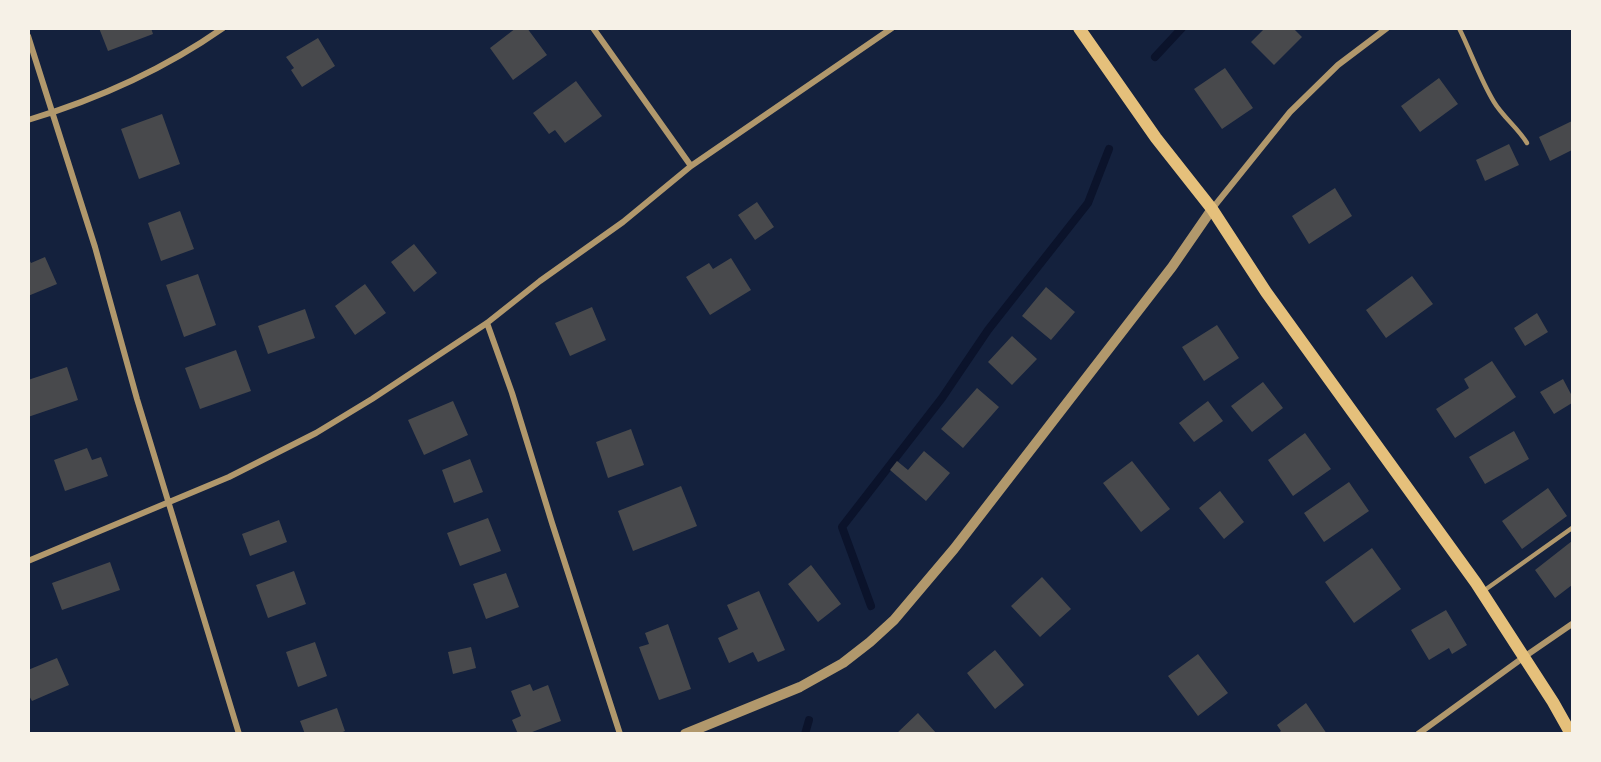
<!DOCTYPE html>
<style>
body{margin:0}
#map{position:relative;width:1601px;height:762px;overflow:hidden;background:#14213d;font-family:Jost,sans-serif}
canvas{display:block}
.frame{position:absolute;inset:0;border:30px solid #f6f1e7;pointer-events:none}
</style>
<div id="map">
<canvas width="1601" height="762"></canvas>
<div class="frame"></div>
</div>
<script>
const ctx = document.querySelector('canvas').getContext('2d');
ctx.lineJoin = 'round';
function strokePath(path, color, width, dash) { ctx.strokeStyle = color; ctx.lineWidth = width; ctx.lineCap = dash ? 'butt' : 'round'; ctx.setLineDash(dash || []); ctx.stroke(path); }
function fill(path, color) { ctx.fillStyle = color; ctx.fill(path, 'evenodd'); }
strokePath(new Path2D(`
 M1155,57L1182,28
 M871,606L842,527L942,398L988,330L1088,203L1109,149
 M805,734L809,720`), '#0b132b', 8);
fill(new Path2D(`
 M99,28H151L153,34L108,51Z
 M516,28H527L547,55L513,80L490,48Z
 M1265,28H1293L1302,37L1274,65L1251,42Z
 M318,38L335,66L302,87L291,70L294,68L286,57Z
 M1225,68L1253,108L1222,129L1194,89Z
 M1439,78L1458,104L1420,132L1401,106Z
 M576,81L602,116L565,143L555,130L549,134L533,113Z
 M162,114L180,164L139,179L121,129Z
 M1572,121V150L1550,161L1539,137Z
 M1509,144L1519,165L1485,181L1476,160Z
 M1335,188L1352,216L1309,244L1292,216Z
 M757,202L774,227L755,240L738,215Z
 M180,211L194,249L161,261L148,223Z
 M414,244L437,273L414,292L391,262Z
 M28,257L31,263L45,257L57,284L28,296Z
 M731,258L751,290L710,315L686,277L709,263L713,269Z
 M198,274L216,325L184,337L166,285Z
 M1412,276L1433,304L1386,338L1366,310Z
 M365,284L386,313L355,335L335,306Z
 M1046,287L1075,312L1051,340L1022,316Z
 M592,307L606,340L570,356L555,323Z
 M305,309L315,338L268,354L258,326Z
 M1537,313L1548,332L1525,346L1514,328Z
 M1217,325L1239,358L1204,381L1182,347Z
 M1012,336L1037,359L1012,385L988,362Z
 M236,350L251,391L200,409L185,368Z
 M1492,361L1516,397L1455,438L1436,409L1469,388L1464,379Z
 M67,367L78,400L28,417V380Z
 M1563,379L1572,396V403L1554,414L1540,392Z
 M1263,382L1283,408L1252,432L1231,406Z
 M977,388L999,407L963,448L941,429Z
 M453,401L468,435L424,455L408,420Z
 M1208,401L1223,421L1194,442L1179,423Z
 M631,429L644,465L608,478L596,442Z
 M1514,431L1529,459L1485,484L1469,457Z
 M1305,433L1331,469L1293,496L1268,460Z
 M87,448L92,460L101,457L108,476L65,491L54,460Z
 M924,451L950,473L926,501L890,470L897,461L908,470Z
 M470,459L483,492L454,503L442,470Z
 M1132,461L1170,509L1141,532L1103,483Z
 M1349,482L1369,511L1324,542L1304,513Z
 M681,486L697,526L633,551L618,511Z
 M1548,488L1567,516L1522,549L1502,521Z
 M1220,491L1244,522L1224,539L1199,508Z
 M488,518L501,551L460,566L447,533Z
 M279,520L287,542L250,556L242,534Z
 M1572,541V585L1555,598L1535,570Z
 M1372,548L1401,589L1354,623L1325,582Z
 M110,562L120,590L62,610L52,583Z
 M811,565L841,604L818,622L788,584Z
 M294,571L306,604L268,618L256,585Z
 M506,573L519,607L486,619L473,584Z
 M1042,577L1071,609L1040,637L1011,606Z
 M759,591L785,650L758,662L753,652L729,663L718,638L738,629L727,605Z
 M1446,610L1467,645L1452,654L1449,648L1429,660L1411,630Z
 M668,624L691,689L659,700L639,647L649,644L645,633Z
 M315,642L327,676L298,687L286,652Z
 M471,647L476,668L453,674L448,652Z
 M995,650L1024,685L995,709L967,673Z
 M1198,654L1228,693L1198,716L1168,676Z
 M57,658L69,685L32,701L28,694V670Z
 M530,684L533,691L548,685L561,721L527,734H518L512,720L521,716L511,691Z
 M1306,703L1327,734H1277L1281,731L1277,725Z
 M337,708L345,731L338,734H305L300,721Z
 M918,713L937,734H896Z`), '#48494c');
strokePath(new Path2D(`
 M1459,28C1471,52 1480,79 1494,102C1503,117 1518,128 1527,143
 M1482,592L1572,528`), '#b1986c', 4.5);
strokePath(new Path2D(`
 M593,28L691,166
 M28,36L95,247L137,399L239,734
 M28,120C98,99 163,70 223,28
 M1212,209L1290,112L1338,65L1387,28
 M487,323L512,393L552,523L620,734
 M28,561L229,477L316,433L372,399L487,323L540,281L623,222L691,166L892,28
 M1418,734L1524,657L1572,624`), '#b1986c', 6);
strokePath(new Path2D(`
 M685,734L800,687L843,663L870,642L894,620L954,549L1172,267L1212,209`), '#b1986c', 10);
strokePath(new Path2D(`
 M1079,28L1156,138L1212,209L1266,292L1476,583L1553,702L1571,734`), '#e5c07b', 12);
</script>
